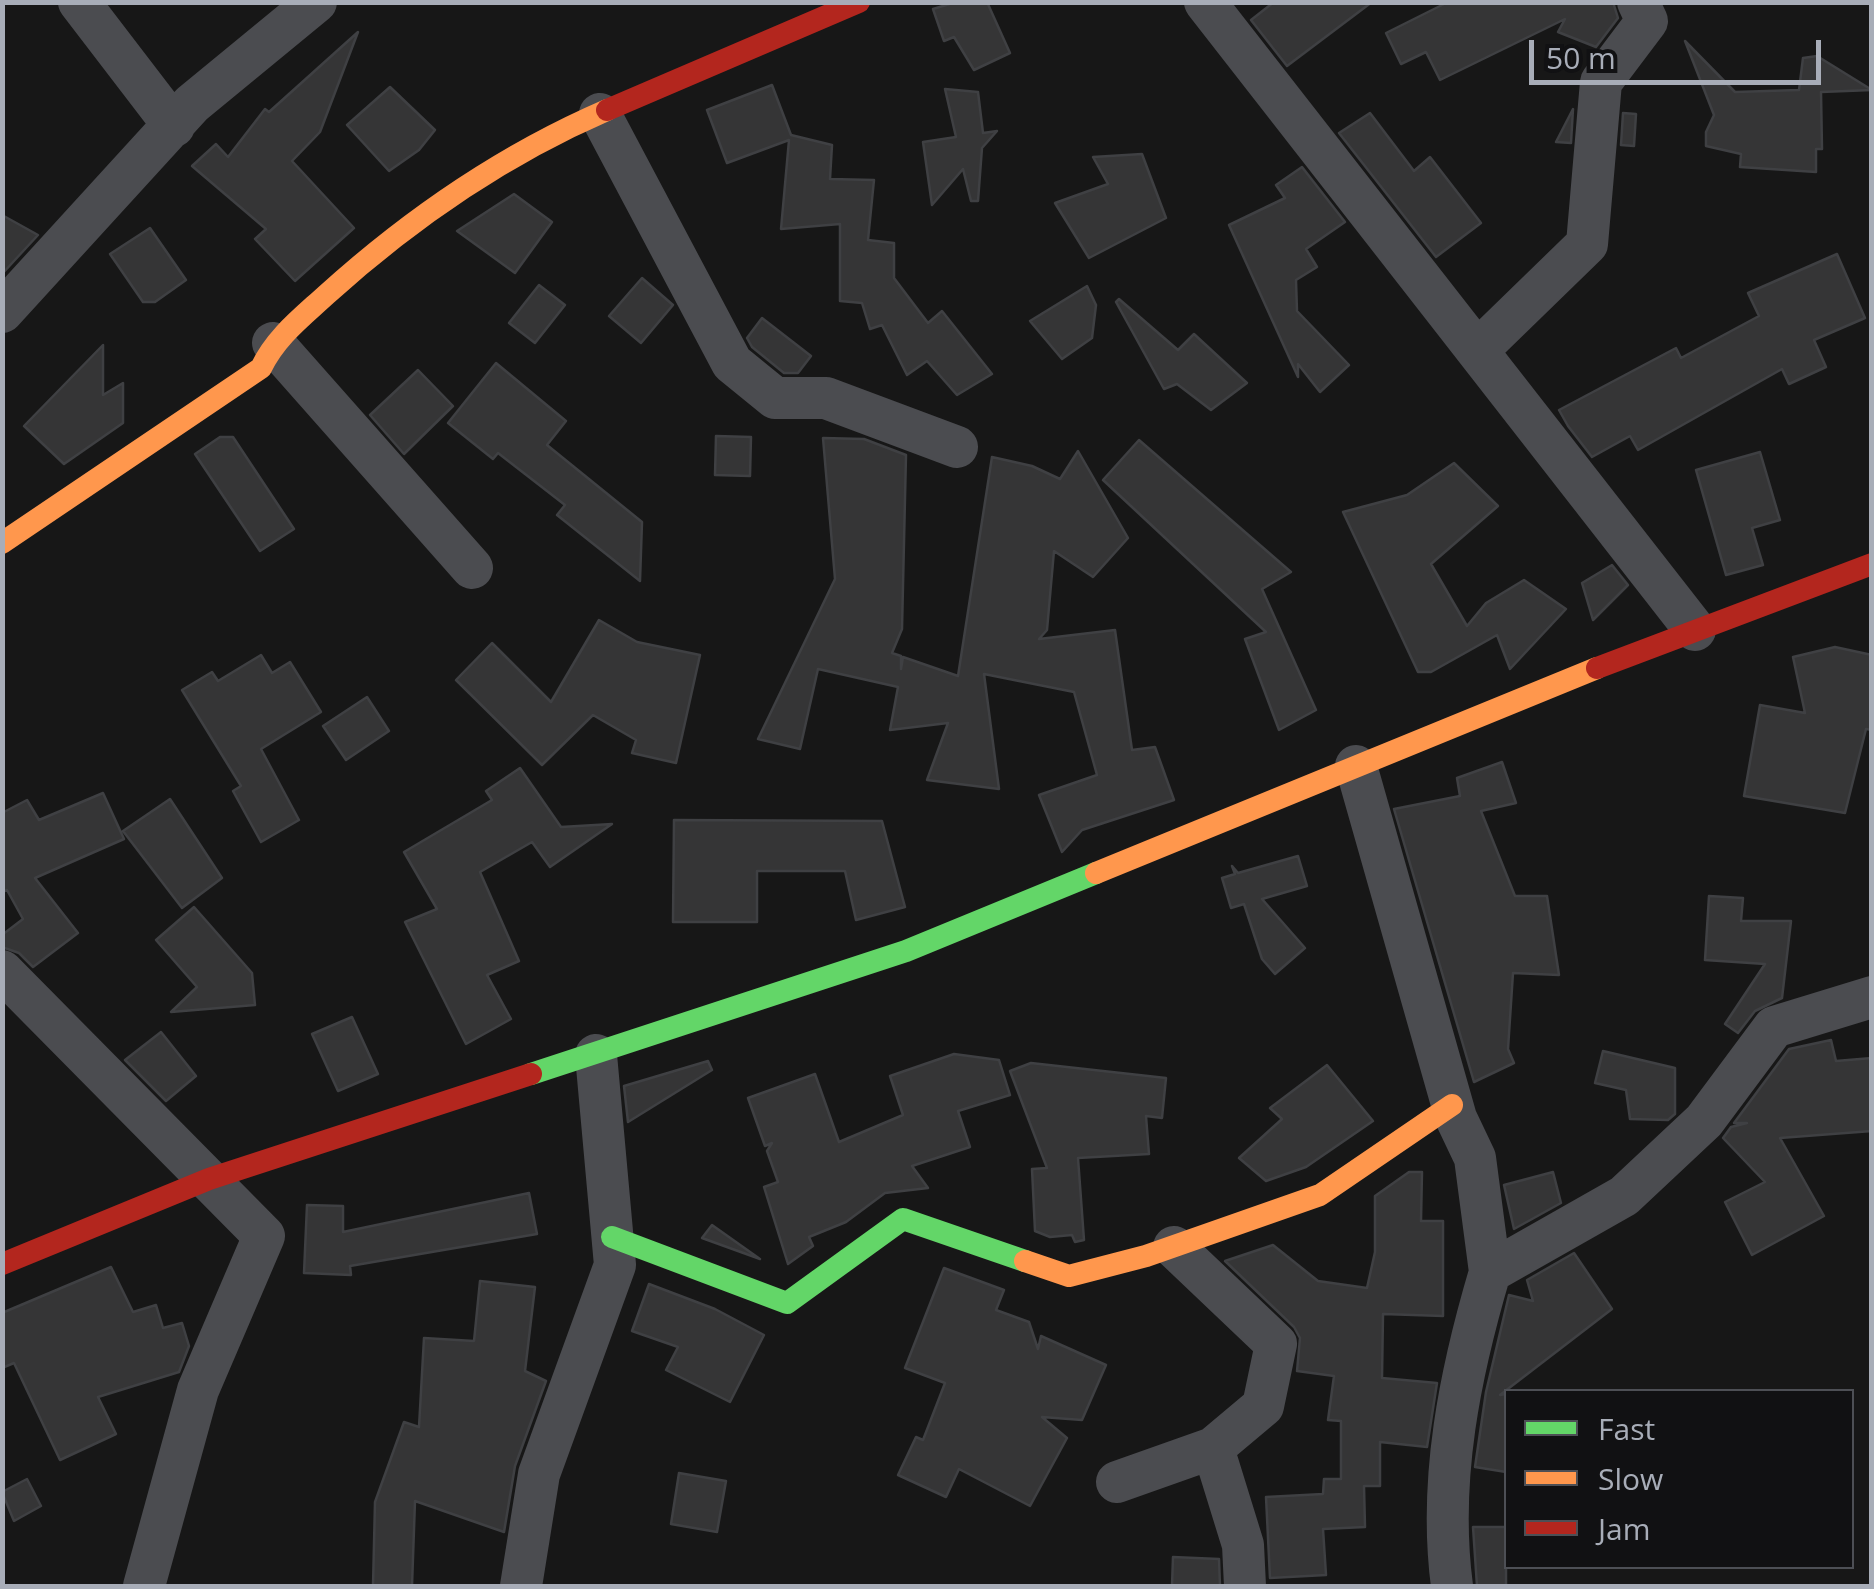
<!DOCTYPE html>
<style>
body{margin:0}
#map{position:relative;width:1874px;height:1589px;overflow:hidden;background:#171717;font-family:"Open Sans",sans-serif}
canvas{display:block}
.frame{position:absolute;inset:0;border:5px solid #a8adb8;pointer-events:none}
.legend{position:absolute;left:1504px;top:1389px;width:350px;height:180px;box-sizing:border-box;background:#111113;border:2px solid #4d4f55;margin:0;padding:12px 18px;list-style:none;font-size:30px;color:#a8adb8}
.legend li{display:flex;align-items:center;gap:20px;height:50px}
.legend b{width:50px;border:2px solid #4d4f55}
.scale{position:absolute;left:1529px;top:40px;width:292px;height:45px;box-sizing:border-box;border:5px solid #a8adb8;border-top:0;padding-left:12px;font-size:30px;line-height:35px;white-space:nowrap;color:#a8adb8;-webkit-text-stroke:8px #111113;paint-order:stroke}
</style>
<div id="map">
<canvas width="1874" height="1589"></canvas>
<div class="frame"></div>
<ul class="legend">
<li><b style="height:12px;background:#63d668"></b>Fast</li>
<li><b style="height:12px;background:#ff974d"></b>Slow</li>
<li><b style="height:12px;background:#b3261e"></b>Jam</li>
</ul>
<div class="scale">50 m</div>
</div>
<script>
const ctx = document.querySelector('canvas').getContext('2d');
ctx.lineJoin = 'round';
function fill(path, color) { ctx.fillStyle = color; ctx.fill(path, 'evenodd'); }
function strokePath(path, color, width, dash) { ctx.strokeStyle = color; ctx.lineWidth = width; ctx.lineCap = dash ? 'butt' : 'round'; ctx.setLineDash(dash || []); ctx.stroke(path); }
const building = new Path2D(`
 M956,2H987L1010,53L974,70L954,37L944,41L933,9Z
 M1274,2H1372L1287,66L1251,20Z
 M1448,2H1613L1618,18L1596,47L1558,32L1565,19L1440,80L1426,52L1401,64L1386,33Z
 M358,32L320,132L292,161L354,228L295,281L255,239L266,229L192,166L216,144L228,157L265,109L269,112Z
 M1685,41L1735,92L1799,90L1803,58L1817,56L1872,90L1821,92L1822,149H1816V172L1740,167L1741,154L1706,146V132L1714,115Z
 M772,85L791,135L832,145L830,179L874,180L868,240L894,243V278L928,323L942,311L992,374L957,395L927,361L907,375L882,325L870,329L862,303L840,301V224L781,229L789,140L727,163L707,110Z
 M390,87L435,130L419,150L389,171L347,125Z
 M945,89L978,92L983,133L997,131L982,148L978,201H971L963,169L932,205L923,142L956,137Z
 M1573,109L1571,143L1556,142Z
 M1370,113L1414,171L1430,157L1481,223L1436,257L1339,133Z
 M1623,113L1636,114L1634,146L1621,145Z
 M1142,154L1166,218L1089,258L1055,203L1108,184L1093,157Z
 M1302,167L1345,222L1306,249L1317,267L1296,280L1297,311L1349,365L1320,392L1298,364V377L1229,225L1285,198L1276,185Z
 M514,194L552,222L515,273L457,231Z
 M2,215L38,235L2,274Z
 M150,228L186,280L155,302H143L110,254Z
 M1837,254L1865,318L1814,340L1826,367L1789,384L1782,369L1638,450L1630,436L1592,457L1568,426L1559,410L1676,348L1681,358L1759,316L1748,293Z
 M642,278L673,305L641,343L609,316Z
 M539,285L565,305L535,343L509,323Z
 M1087,286L1096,305L1092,338L1062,359L1030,321Z
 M1119,299L1178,350L1194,334L1247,383L1211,410L1177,384L1164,389L1116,302Z
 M762,318L811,356L798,373H784L752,347L747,338Z
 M103,345V395L123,383V423L64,464L24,426Z
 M496,363L566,421L547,445L642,522L640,581L557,515L565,505L498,453L493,459L448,423Z
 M418,370L453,406L404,454L370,415Z
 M716,436L751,437L750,476L715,475Z
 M220,437H233L294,529L260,551L195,454Z
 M823,438L864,439L906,455L902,629L892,653L901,656V669L903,657L958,676L992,457L1032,466L1060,479L1078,451L1128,538L1093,577L1054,551L1047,630L1039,639L1115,630L1132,750L1155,747L1174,800L1082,830L1062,852L1039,795L1097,775L1074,692L984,674L999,789L927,780L948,723L890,730L898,687L818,669L800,749L758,739L835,579Z
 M1139,440L1291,572L1262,589L1316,710L1279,730L1245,639L1266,632L1103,480Z
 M1760,452L1780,520L1752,528L1763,565L1726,575L1696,470Z
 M1454,463L1498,506L1431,564L1467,626L1486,603L1524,580L1566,609L1510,669L1497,635L1431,672H1418L1343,512L1407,495Z
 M1612,565L1628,585L1593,620L1582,583Z
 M599,620L637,642L700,655L676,763L632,753L636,740L593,715L542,765L456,680L492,643L551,702Z
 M1835,647L1872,655V730L1866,729L1845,813L1744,796L1760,705L1805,713L1793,657Z
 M261,655L272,673L290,662L321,712L261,749L299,820L261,842L233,791L241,786L182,690L212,672L218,681Z
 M367,697L389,731L346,760L323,726Z
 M1502,762L1516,803L1481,811L1515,896H1547L1559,975L1513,973L1508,1049L1514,1063L1474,1082L1394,809L1460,796L1457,778Z
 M520,768L561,827L612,824L550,867L532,842L480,872L519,961L487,975L511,1019L466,1044L405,922L437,909L404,852L492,800L486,791Z
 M103,793L124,839L35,878L78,933L33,967L19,953L2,947V935L23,919L7,890L2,892V813L27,800L39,820Z
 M170,799L222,878L182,908L123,831Z
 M674,820L882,821L905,907L856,920L845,871H757V922H673Z
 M1298,856L1307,886L1262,899L1305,948L1275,974L1262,959L1244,904L1231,908L1222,878L1235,874L1232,866L1238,873Z
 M1709,896L1743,898L1741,921H1791L1782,998L1755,1011L1738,1033L1725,1024L1765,964L1705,960Z
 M194,907L252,973L255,1005L171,1012L197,987L156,940Z
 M352,1017L378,1074L338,1091L312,1034Z
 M161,1032L196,1076L166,1101L125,1060Z
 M1831,1040L1836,1061L1872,1058V1131L1780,1138L1824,1216L1752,1255L1725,1202L1765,1182L1723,1138L1731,1127L1747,1123H1734L1789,1049Z
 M1603,1051L1675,1068V1114L1668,1120L1630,1119L1626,1090L1595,1083Z
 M954,1054L999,1060L1010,1095L958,1111L970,1147L912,1166L928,1188L885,1193L846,1222L809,1237L813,1246L788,1264L764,1187L778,1182L767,1151L772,1143L765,1146L748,1098L815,1074L839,1142L903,1115L890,1076Z
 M708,1061L712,1070L628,1122L624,1086Z
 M1031,1063L1166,1078L1162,1118L1146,1116L1149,1154L1078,1158L1084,1240L1075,1242L1072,1235L1050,1237L1035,1231L1032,1169L1047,1168L1010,1071Z
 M1327,1065L1373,1121L1306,1167L1266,1181L1239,1158L1282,1119L1270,1108Z
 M1409,1172H1422L1421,1221H1443V1316L1383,1314L1382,1378L1437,1383L1427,1447L1380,1442V1486H1364L1365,1527L1323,1529L1326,1575L1270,1578L1266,1497L1323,1494L1324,1479H1341V1421L1328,1420L1334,1376L1297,1371L1300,1338L1294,1327L1225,1261L1273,1245L1318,1281L1367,1288L1375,1252V1196Z
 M1553,1172L1561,1203L1514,1229L1504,1185Z
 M529,1193L537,1234L350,1266L351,1275L304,1273L307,1205L343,1206V1232Z
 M712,1225L760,1259L702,1238Z
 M1574,1253L1612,1309L1500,1395L1506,1394V1472L1475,1467L1486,1392L1509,1295L1533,1301L1527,1280Z
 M111,1267L133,1312L156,1305L163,1328L182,1323L189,1346L179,1372L98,1397L116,1434L60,1460L14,1363L2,1368V1313Z
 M944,1268L1004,1290L996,1310L1029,1322L1038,1349L1041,1336L1106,1365L1082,1420L1042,1417L1067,1438L1030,1506L959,1469L946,1497L898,1475L916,1437L923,1440L945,1383L905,1368Z
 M480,1281L535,1287L525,1371L546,1381L515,1466L504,1532L415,1501L412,1586H373L375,1502L404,1422L419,1427L424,1338L474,1341Z
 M649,1284L715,1309L764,1335L730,1402L666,1370L678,1347L632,1331Z
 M679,1473L726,1481L717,1532L671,1524Z
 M27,1479L41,1506L14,1521L2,1492Z
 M1473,1527H1506V1586H1477Z
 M1173,1557L1219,1559L1220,1586H1172Z`);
fill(building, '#353536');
strokePath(building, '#3f4043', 2.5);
strokePath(new Path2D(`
 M79,2L174,126
 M1205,2L1695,630
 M600,114L732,363L775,398H826L957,447
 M2,312L192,104L316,2
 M273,343L472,568
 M1478,350L1587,244L1601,82L1647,21L1638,2
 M1356,766L1456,1118L1475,1158L1490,1272
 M2,971L264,1236L198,1390L144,1586
 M1213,1448L1243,1545L1245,1586
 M1117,1482L1213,1448L1263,1406L1276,1344L1174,1247
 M521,1586L539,1474L615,1265L596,1055
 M1452,1586C1438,1480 1460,1373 1490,1272L1624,1196L1704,1121L1774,1027L1872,997`), '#4b4c50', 42);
strokePath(new Path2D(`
 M531,1074L906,951L1096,873
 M612,1237L787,1303L903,1219L1025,1261`), '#63d668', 22);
strokePath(new Path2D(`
 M2,543L261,368C276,337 301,318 326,295C410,219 503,155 607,110
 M1096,873L1597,668
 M1025,1261L1069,1276L1146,1256L1320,1195L1452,1105`), '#ff974d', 22);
strokePath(new Path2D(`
 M607,110L859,2
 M1597,668L1872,564
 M2,1264L209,1179L531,1074`), '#b3261e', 22);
</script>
